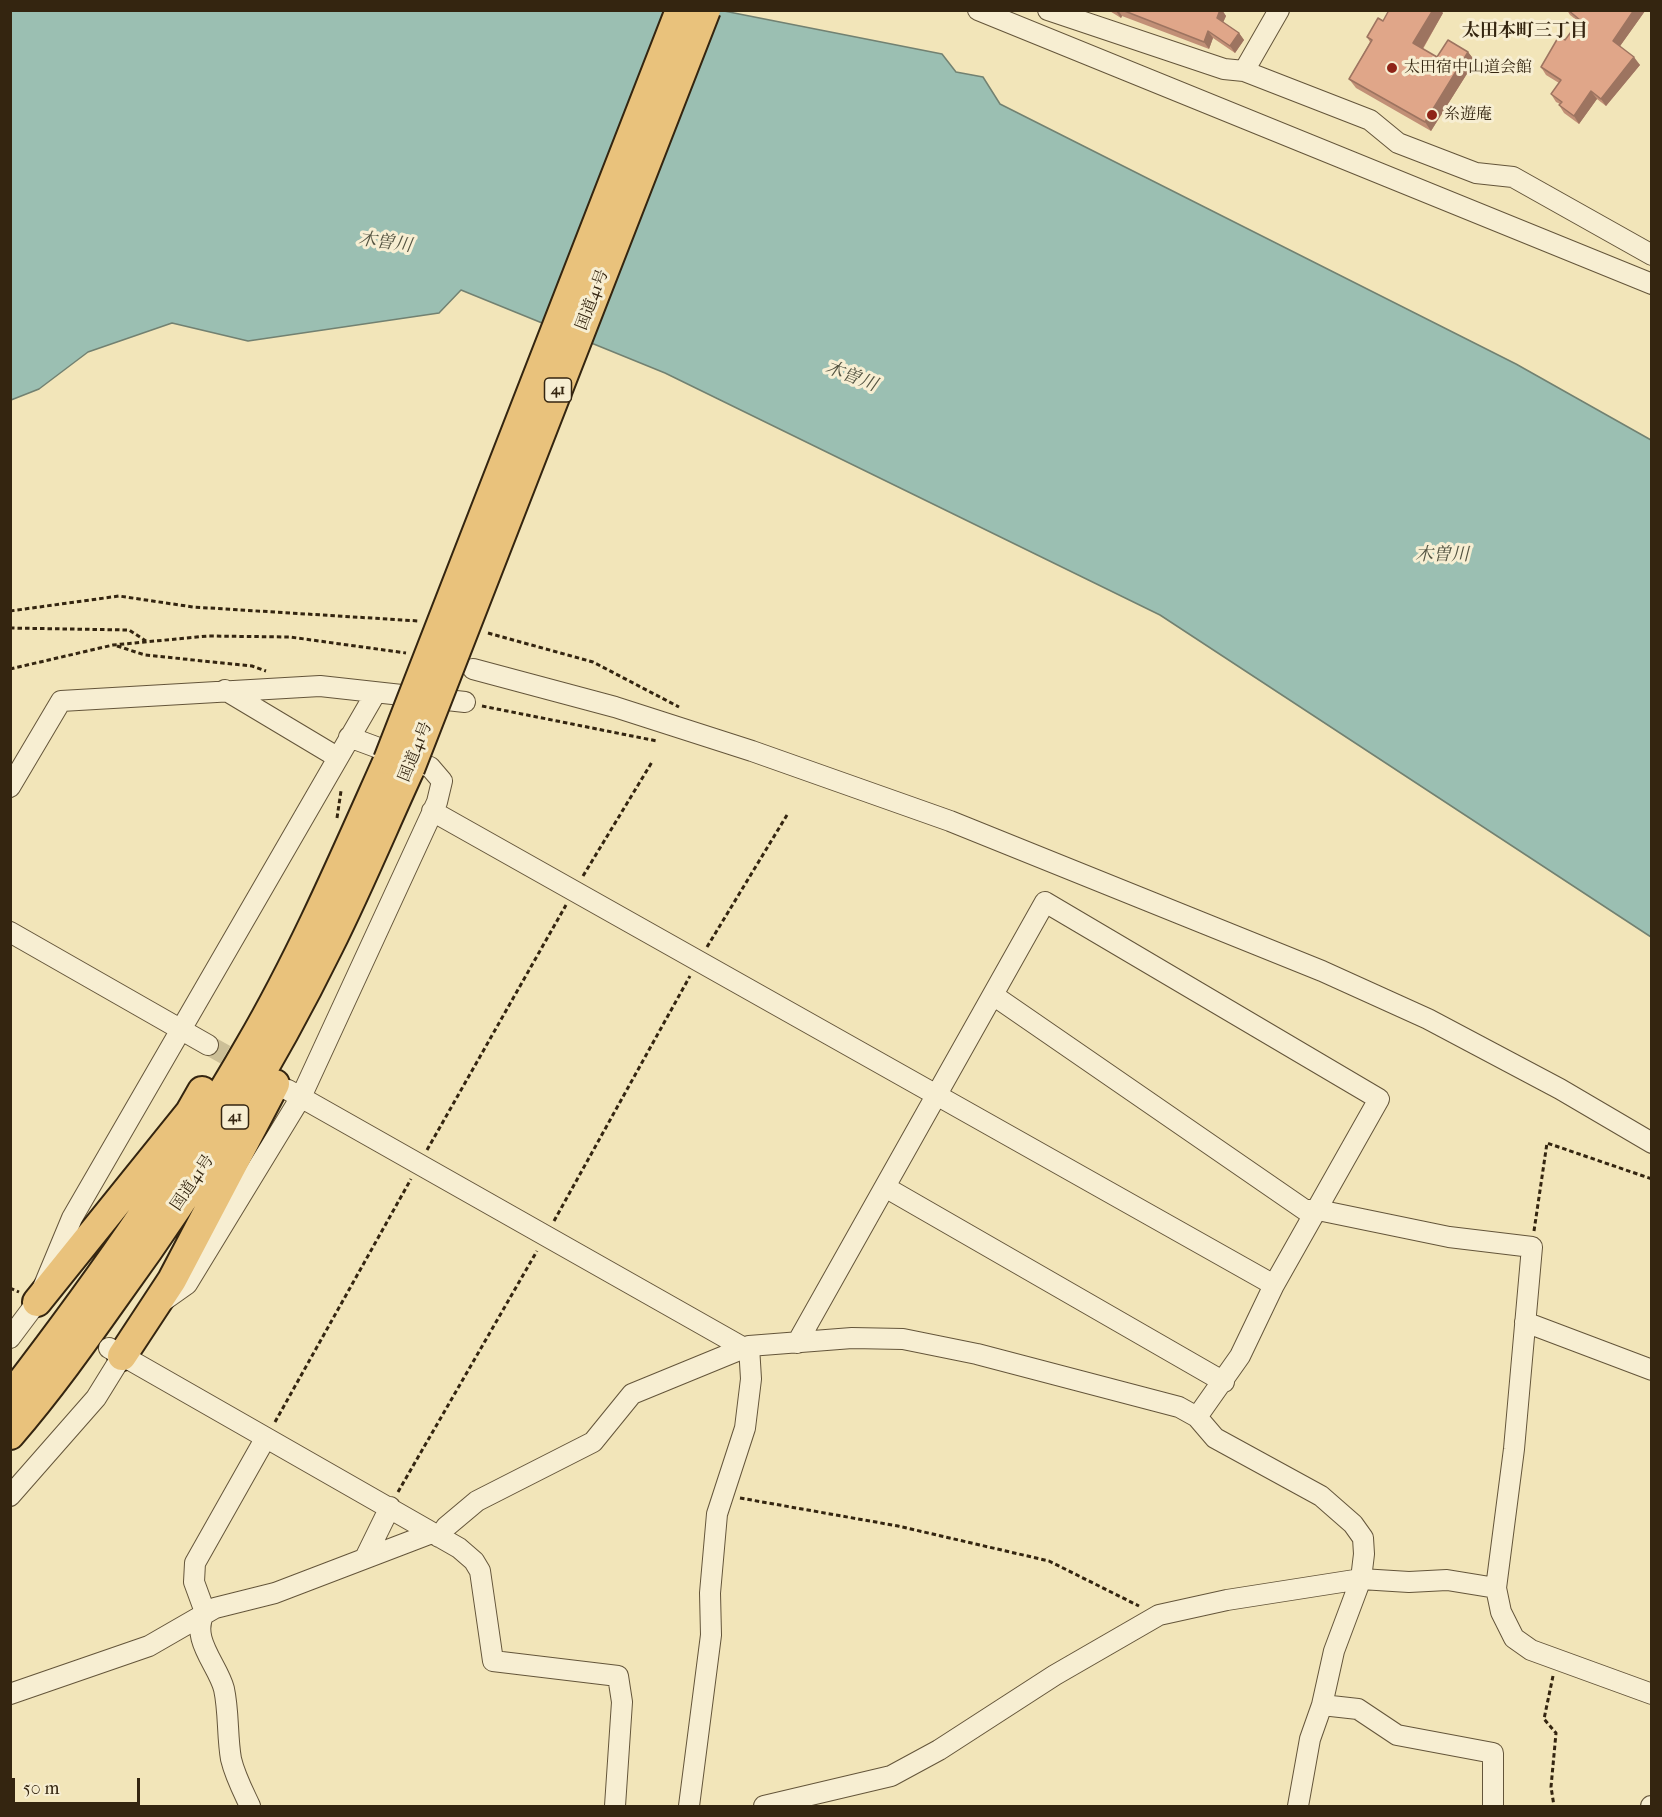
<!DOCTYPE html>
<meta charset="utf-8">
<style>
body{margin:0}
#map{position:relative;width:1662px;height:1817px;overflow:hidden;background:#f2e5b9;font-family:"IM FELL French Canon",serif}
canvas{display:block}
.frame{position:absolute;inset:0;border:12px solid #342510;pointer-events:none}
.scale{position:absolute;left:12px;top:1778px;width:128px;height:27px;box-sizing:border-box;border:3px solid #342510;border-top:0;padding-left:8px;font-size:18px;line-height:21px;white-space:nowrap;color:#342510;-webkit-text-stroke:4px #f7eed2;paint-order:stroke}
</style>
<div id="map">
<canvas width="1662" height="1817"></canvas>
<div class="frame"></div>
<div class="scale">50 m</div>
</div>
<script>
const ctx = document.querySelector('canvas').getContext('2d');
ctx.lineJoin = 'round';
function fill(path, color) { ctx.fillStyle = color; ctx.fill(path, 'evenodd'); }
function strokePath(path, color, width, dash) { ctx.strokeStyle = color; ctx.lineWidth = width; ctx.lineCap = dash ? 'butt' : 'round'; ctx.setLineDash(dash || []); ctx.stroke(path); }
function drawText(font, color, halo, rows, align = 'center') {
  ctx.font = font + ' "IM FELL French Canon","Noto Serif JP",serif'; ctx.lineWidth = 6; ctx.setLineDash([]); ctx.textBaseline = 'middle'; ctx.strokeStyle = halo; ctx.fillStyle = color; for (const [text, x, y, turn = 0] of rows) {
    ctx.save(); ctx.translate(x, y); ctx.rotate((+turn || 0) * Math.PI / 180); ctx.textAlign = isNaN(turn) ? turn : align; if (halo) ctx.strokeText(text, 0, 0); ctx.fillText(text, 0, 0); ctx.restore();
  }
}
const water = new Path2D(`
 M11,11H724L942,54L956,72L983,77L1000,104L1516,364L1651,440V937L1160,615L665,373L461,290L439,313L248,341L172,323L88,352L39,389L11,400Z`);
fill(water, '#9bbfb2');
strokePath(water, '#728171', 1.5);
strokePath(new Path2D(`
 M208,1045L249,1068`), '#ccbf97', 20, [20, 10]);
const minor = new Path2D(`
 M978,10L1652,284
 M1048,10L1224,69L1244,71L1370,120L1398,143L1476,173L1513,177L1652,255
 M1244,71L1279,10
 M473,669L615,707L752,751L950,821L1322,971L1428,1019L1560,1089L1652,1143
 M225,690L337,757
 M10,787L61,701L320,686L465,702
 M432,811L1274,1285
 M10,932L208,1045
 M993,995L1305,1210H1318L1449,1237L1532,1247L1514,1449L1496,1588L1501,1612L1514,1638L1531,1650L1652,1694
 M288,1090L744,1348
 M885,1187L1224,1382
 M163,1301L187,1284L301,1097L437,802L442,781L430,767L349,737
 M1525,1322L1652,1370
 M10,1338L37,1302L72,1218L375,694
 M797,1343L1045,902L1379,1099L1274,1285L1240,1356L1197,1417
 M109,1348L459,1548L474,1561L480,1571L493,1661L618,1676L622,1702L615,1806
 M10,1496L96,1398L122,1356
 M439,1537L446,1527L477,1501L593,1442L632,1394L749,1346L852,1338L903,1339L977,1354L1179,1407L1197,1417L1215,1438L1321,1496L1353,1524L1363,1538L1364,1554L1361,1579L1334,1651L1322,1705L1310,1739L1298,1806
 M365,1558L390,1507
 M10,1694L149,1646L215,1608L275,1593L432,1533
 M1322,1705L1358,1709L1397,1735L1493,1753V1806
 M250,1806C243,1791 235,1776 231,1759C227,1736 229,1712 224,1689C218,1665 189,1638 205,1612L194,1582L195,1563L265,1439
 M689,1806L711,1635L710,1593L717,1514L745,1428L751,1379L749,1346
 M764,1806L891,1776L939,1750L1055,1675L1159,1615L1227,1600L1361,1579L1409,1582L1447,1580L1496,1588
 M1651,1806H1652`);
const highway = new Path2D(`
 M37,1302L190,1112L202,1091
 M122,1356L172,1280L275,1084
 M10,1397C97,1284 179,1169 250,1045C303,954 345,856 388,760
 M10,1435C49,1390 83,1342 117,1294C197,1184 269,1068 329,946C358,888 383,828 410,769`);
strokePath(minor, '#64553a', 22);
strokePath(highway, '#342510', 32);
strokePath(new Path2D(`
 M10,611L119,596L193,607L419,621
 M10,628L129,630L146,641
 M488,633L593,662L679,707
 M117,646L145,655L252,666L266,671
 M10,669L113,645L208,636L290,637L406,653
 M482,706L657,741
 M337,818L341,791
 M583,876L652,762
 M707,947L787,815
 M427,1150L566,905
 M554,1221L690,976
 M1534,1231L1547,1143L1652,1179
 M10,1288L19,1292
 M275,1422L411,1179
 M398,1492L537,1251
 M740,1498L898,1526L1049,1561L1139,1606
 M1553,1676L1544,1719L1556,1733L1551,1787L1554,1806`), '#342510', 3, [4.5, 3]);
strokePath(minor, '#f7eed2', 20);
strokePath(highway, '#e9c27c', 28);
const highwayBridge = new Path2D(`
 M388,760L680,10
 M410,769L706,10`);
strokePath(highwayBridge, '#342510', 32, []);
strokePath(highwayBridge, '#e9c27c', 28);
fill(new Path2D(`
 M1108,10H1222L1226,16L1223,22L1239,33L1244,40L1235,53L1213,38L1209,49L1122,16L1121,18Z
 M1567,10L1645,11L1620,46L1640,65L1606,106L1597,99L1579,124L1564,113L1559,105L1560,104L1556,102L1551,94L1559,83L1546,75L1541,67L1565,40L1579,22L1570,15Z
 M1443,13L1423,49L1437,57L1468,52L1475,61L1431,131L1356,88L1349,79L1370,42L1367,37L1383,21Z`), '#c18f76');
fill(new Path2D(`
 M1115,10H1118L1122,16L1121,18Z
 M1220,10H1222L1226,16L1222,25L1217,18Z
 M1433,10H1441L1443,13L1420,53L1413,43Z
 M1634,10L1645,11L1618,49L1613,41Z
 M1208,31L1213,38L1209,49L1204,42Z
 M1239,33L1244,40L1235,53L1230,46Z
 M1468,52L1475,61L1431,131L1425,122Z
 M1634,57L1640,65L1606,106L1601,99Z
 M1591,91L1597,99L1579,124L1574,116Z`), '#9d7460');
const building = new Path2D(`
 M1122,10H1220L1217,18L1239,33L1230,46L1208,31L1204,42Z
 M1389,10H1433L1413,43L1437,57L1448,40L1468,52L1425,122L1349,79L1372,40L1367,37L1378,18L1383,21Z
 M1568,10H1634L1613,41L1634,57L1601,99L1591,91L1574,116L1559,105L1562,102L1551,94L1561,80L1541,67L1559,36L1565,40L1580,20Z`);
fill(building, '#e0a689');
strokePath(building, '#9d7460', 1.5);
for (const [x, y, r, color] of [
 [1392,68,6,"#8f2418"],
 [1432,115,6,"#8f2418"]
]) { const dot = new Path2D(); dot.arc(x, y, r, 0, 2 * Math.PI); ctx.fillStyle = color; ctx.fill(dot); strokePath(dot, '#f7eed2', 2); }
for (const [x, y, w] of [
 [558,390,27],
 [235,1117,27]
]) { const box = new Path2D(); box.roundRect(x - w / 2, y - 12, w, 24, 4.5); ctx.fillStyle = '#f7eed2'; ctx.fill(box); strokePath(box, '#342510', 1.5); }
drawText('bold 15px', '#342510', null, [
 ["41",558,390],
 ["41",235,1117]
]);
drawText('16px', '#342510', '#f7eed2', [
 ["太田宿中山道会館",1404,68],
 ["糸遊庵",1444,115]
], 'left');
drawText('16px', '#342510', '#f7eed2', [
 ["国道41号",593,300,-69],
 ["国道41号",416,752,-68],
 ["国道41号",193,1183,-56]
]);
drawText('bold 18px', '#342510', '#f7eed2', [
 ["太田本町三丁目",1525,32]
]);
drawText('italic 18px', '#535341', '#f7eed2', [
 ["木曽川",385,243,8],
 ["木曽川",851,377,21],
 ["木曽川",1442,556]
]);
</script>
